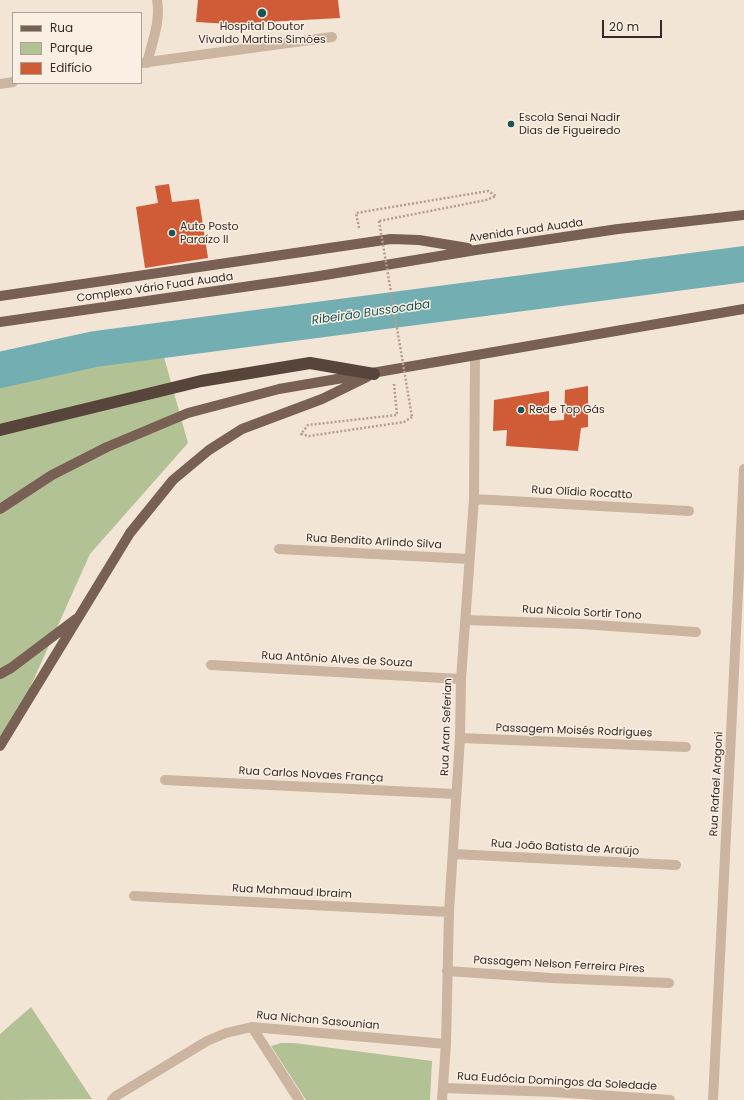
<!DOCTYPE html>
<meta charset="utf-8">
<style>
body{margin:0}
#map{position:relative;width:744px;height:1100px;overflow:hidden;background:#f3e5d6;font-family:Poppins,sans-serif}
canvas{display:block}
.legend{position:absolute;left:12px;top:12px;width:130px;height:72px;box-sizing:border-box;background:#faefe2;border:1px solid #aba096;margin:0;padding:5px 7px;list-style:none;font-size:12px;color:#352a25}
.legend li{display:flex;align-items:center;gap:8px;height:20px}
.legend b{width:20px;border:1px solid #aba096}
.scale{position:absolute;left:602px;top:20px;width:60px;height:18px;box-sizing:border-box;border:2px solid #352a25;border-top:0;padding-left:5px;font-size:12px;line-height:14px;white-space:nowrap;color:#352a25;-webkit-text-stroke:3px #faefe2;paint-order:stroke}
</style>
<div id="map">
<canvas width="744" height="1100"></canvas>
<ul class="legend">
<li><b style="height:5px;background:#786054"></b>Rua</li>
<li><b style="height:11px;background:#b3c295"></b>Parque</li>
<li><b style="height:11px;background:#d05c37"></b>Edifício</li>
</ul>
<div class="scale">20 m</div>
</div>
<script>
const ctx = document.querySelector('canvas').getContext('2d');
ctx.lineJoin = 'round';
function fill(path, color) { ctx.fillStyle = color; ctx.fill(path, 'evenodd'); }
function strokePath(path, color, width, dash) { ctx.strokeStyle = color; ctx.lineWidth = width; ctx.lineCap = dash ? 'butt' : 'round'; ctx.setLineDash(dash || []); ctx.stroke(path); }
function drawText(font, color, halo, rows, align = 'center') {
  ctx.font = font + ' Poppins,sans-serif'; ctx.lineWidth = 3; ctx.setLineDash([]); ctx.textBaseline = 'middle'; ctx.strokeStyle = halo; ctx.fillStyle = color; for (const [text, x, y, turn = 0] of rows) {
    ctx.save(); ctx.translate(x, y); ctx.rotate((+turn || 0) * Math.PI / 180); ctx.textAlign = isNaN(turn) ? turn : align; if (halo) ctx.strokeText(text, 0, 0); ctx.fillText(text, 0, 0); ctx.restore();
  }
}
fill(new Path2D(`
 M162,350L188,443L90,554L16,719L0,746V381L26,373Z
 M31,1007L92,1099L0,1100V1034Z
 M281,1043H294L432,1061L430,1100H306L271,1046Z`), '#b3c295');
strokePath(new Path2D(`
 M0,370L95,349L744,264`), '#73afb2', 36);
fill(new Path2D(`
 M198,0H338L340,18L230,24L196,22Z
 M169,184L172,202L199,199L208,258L145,268L136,207L158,203L155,186Z
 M588,386V427L581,428L578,451L506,446L507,430L493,431L494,400L549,391V421L564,420L565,390Z`), '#d05c37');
strokePath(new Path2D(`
 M359,228L356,213L488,191L496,196L486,200L379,221
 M394,384L397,415L308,425L301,434L309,436L404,422L412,417`), '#b79e8b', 2.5, [2, 2]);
strokePath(new Path2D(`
 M141,63L332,37
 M147,63C152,43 161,20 157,0
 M0,84L13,82
 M474,499L689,511
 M279,549L469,559
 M466,620L581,624L696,632
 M211,665L461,679
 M460,738L686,747
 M165,780L456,794
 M453,854L676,865
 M134,896L449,912
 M447,971L551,978L669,983
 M252,1027L299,1100
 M444,1088L554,1092L670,1100
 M112,1100L116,1096L207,1041L226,1033L252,1027L446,1044
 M442,1100L446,1044L449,912L460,738L461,679L474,499L475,356
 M713,1100L744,469`), '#cbb5a1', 10);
strokePath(new Path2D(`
 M0,296L391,239L419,240L468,248
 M0,322L313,277L476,250L618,229L744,215
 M0,509L52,475L107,447L188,413L279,389L744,309
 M0,674L11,668L76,619
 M0,746L130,533L173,480L209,450L242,429L322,399L367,377`), '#786054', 10);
strokePath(new Path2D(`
 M0,430L201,381L310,363L374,374`), '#57443b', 12);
strokePath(new Path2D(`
 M379,221L412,417`), '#b79e8b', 2.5, [2, 2]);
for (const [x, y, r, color] of [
 [262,13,5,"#175459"],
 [511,124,4,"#175459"],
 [172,233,4,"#175459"],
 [521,410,4,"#175459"]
]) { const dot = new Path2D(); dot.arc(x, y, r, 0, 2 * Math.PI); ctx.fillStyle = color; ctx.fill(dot); strokePath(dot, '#faefe2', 1.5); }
drawText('11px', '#352a25', '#faefe2', [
 ["Hospital Doutor",262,27,"center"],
 ["Vivaldo Martins Simões",262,40,"center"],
 ["Escola Senai Nadir",519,118],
 ["Dias de Figueiredo",519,131],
 ["Auto Posto",180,227],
 ["Paraízo II",180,240],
 ["Rede Top Gás",529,410]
], 'left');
drawText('11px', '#352a25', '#faefe2', [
 ["Avenida Fuad Auada",526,231,-8],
 ["Complexo Vário Fuad Auada",155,288,-8],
 ["Rua Olídio Rocatto",582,493,3],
 ["Rua Bendito Arlindo Silva",374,542,3],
 ["Rua Nicola Sortir Tono",582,613,3],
 ["Rua Antônio Alves de Souza",337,660,3],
 ["Rua Aran Seferian",447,727,-88],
 ["Passagem Moisés Rodrigues",574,731,2],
 ["Rua Carlos Novaes França",311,775,3],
 ["Rua Rafael Aragoni",717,784,-87],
 ["Rua João Batista de Araújo",565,848,3],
 ["Rua Mahmaud Ibraim",292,892,3],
 ["Passagem Nelson Ferreira Pires",559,965,3],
 ["Rua Nichan Sasounian",318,1021,5],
 ["Rua Eudócia Domingos da Soledade",557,1082,3]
]);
drawText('italic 12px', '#175459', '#faefe2', [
 ["Ribeirão Bussocaba",371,313,-8]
]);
</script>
